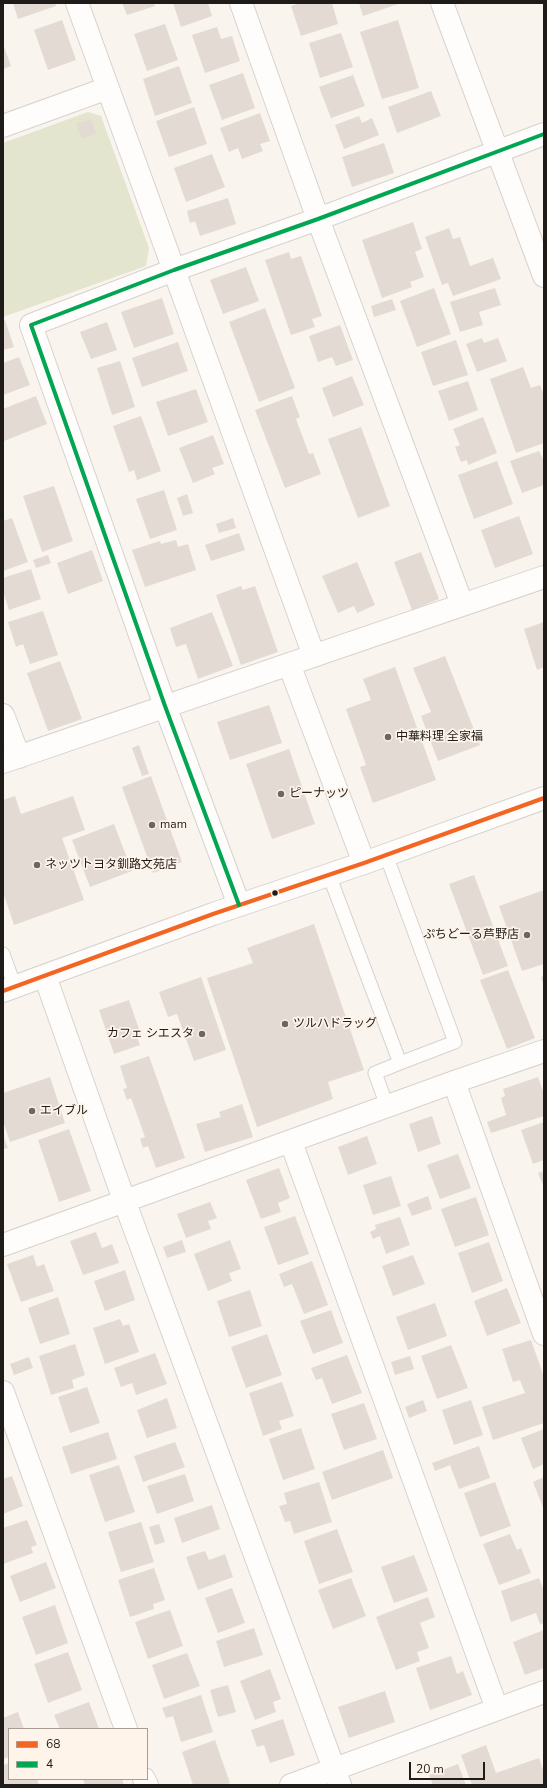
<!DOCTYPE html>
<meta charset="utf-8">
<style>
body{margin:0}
#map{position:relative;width:547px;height:1788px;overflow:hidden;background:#faf4ee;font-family:"Nunito Sans",sans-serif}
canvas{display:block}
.frame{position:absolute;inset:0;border:4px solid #1f1b18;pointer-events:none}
.legend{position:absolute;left:8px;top:1728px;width:140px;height:52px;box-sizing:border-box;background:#fef4ea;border:1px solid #a59d96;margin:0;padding:5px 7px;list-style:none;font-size:12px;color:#1f1b18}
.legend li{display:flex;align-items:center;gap:8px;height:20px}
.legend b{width:20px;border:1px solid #a59d96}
.scale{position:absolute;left:409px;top:1762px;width:76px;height:18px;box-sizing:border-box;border:2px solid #1f1b18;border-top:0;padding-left:5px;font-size:12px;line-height:14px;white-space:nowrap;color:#1f1b18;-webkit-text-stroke:3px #fef4ea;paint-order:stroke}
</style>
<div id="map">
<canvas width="547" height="1788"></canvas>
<div class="frame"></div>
<ul class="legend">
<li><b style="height:5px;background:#f26522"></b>68</li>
<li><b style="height:5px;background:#00a651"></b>4</li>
</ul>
<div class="scale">20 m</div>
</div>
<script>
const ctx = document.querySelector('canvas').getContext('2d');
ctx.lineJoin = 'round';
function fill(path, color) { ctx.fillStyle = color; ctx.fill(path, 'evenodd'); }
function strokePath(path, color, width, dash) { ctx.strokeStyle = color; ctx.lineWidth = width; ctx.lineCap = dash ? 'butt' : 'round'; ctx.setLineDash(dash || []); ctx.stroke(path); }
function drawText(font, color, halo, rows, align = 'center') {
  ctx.font = font + ' "Nunito Sans","Noto Sans JP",sans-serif'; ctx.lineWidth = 3.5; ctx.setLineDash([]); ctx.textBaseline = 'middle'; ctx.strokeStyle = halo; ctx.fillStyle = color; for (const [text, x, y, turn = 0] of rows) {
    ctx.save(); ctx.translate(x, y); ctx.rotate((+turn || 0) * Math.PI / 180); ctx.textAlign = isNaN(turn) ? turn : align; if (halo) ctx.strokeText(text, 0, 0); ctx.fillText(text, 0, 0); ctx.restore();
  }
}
fill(new Path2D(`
 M88,112L101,116L149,248L146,266L3,317V143Z`), '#e3e5ce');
fill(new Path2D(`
 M13,3H55L56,6L18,19Z
 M122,3H154L155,6L127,15Z
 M173,3H208L212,16L181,27Z
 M300,3H332L338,24L301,36L291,6Z
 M359,3H401L363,16Z
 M62,20L76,60L48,70L34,30Z
 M398,20L419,88L382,99L360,32Z
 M165,24L178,60L147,71L134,34Z
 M217,27L221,39L232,36L240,61L205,73L192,35Z
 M341,33L353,67L320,78L309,43Z
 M3,44L11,66L3,69Z
 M179,66L192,103L155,116L143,79Z
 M243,73L255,108L222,120L209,85Z
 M353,75L365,106L331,118L319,87Z
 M431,91L441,116L397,133L388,107Z
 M194,107L207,144L169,157L156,121Z
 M260,113L270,141L260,144L263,151L242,159L238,148L229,152L220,128Z
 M359,116L362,123L372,118L379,135L344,149L335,125Z
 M91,119L96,133L82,139L76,124Z
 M384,143L394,173L352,187L342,157Z
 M212,154L225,187L186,202L174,168Z
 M228,198L236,224L200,236L195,221L190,223L187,211Z
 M413,222L422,249L415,252L424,277L410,282L412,287L382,298L362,240Z
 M449,228L453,239L460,237L470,266L493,258L501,279L453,296L448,283L442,285L425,237Z
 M289,252L291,259L301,256L322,316L312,319L315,327L291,335L265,260Z
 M246,267L259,301L223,314L210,280Z
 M434,288L451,334L417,347L400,301Z
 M495,288L501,305L479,312L483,325L460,332L450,302Z
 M162,298L174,334L134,348L121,312Z
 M392,299L396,310L374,317L371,306Z
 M265,308L295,388L259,402L229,322Z
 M5,320L14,347L3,350V321Z
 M107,322L117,350L91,359L80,332Z
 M340,325L353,360L336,366L332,357L318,362L309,336Z
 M482,338L484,343L498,338L507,361L477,372L466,344Z
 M456,340L468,375L433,386L421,352Z
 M178,342L188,371L142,387L132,358Z
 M19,357L30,385L3,395V363Z
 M120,361L135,407L112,415L97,368Z
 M523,367L531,388L540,385L544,395V443L516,453L490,379Z
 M352,376L364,405L333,417L322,388Z
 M468,381L478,410L449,421L438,391Z
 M196,389L208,422L168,436L156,402Z
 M36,396L47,424L4,441L3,409Z
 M292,396L300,417L296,419L309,454L313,453L321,474L285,488L255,410Z
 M141,416L161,471L137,480L134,470L129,472L113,426Z
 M483,417L497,453L468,465L467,460L461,462L455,447L460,445L453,429Z
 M361,427L390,506L358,518L328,439Z
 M213,435L224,464L212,468L215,474L193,483L179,448Z
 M539,451L544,461V485L522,493L510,461Z
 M497,461L513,504L474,519L458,475Z
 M54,486L73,541L42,552L23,496Z
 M164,490L177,530L150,539L136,499Z
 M187,494L193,513L183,516L177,498Z
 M519,516L533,554L495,568L481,530Z
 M12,518L28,562L3,571V521Z
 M233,518L236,528L219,533L216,524Z
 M239,533L245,550L211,561L205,545Z
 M176,540L178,547L188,544L196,570L145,587L132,550L160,541L161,544Z
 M92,550L103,581L68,594L57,563Z
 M421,552L439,599L412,610L394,562Z
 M48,555L51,563L36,568L33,560Z
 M357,562L375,605L357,613L354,606L338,613L322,576Z
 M31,569L41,599L9,610L3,591V578Z
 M241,586L243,590L255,586L278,652L241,665L216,595Z
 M43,611L58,655L30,664L23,644L16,647L8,622Z
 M212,612L233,666L198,679L186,644L176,647L170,628Z
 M544,622V667L537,670L524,629Z
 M445,656L480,745L438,761L421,716L431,712L413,668Z
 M60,661L82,719L48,731L27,673Z
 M395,667L436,780L373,803L360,767L366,765L346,709L371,700L363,679Z
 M269,705L282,743L230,760L217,722Z
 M139,745L149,774L142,776L132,748Z
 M289,749L315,824L272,839L246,764Z
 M151,776L182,862L153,873L122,787Z
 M15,796L21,814L73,796L85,830L62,838L84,900L14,925L3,892V800Z
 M114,824L132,871L90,887L72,840Z
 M474,875L508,966L483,975L449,884Z
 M544,890V964L522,971L499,906Z
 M314,924L364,1070L328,1082L333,1099L257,1127L207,978L253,963L247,948Z
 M508,970L535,1038L507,1049L480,980Z
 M544,976V986L541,977Z
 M201,977L226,1050L194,1061L177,1014L168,1017L159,992Z
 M129,1000L141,1035L137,1037L140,1045L114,1054L99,1010Z
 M149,1056L185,1158L156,1168L148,1146L143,1148L140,1139L145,1137L131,1098L127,1100L123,1089L127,1088L120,1066Z
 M50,1077L65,1123L10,1142L3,1121V1093Z
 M538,1077L544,1094V1116L491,1133L487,1122L506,1115L501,1098L505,1096L503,1089Z
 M242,1104L253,1137L205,1152L196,1124L221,1117L219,1112Z
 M432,1116L441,1144L418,1152L409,1124Z
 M544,1122V1160L533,1164L521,1130Z
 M69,1129L91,1191L59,1202L38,1140Z
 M3,1135L8,1148L3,1149Z
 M367,1136L377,1164L348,1175L338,1147Z
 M458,1154L471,1188L440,1199L427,1165Z
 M279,1168L290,1198L278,1203L281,1212L261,1219L246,1180Z
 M544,1171V1188L538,1173Z
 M391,1176L401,1206L373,1215L363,1185Z
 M428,1196L432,1209L412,1216L407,1204Z
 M476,1197L489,1235L455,1247L441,1209Z
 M210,1202L217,1218L208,1221L211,1229L186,1238L177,1214Z
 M295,1216L309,1254L278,1265L264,1227Z
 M400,1217L410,1245L386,1254L380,1236L373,1239L370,1232L376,1229L375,1225Z
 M96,1232L102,1248L112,1244L119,1263L83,1275L70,1241Z
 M182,1240L186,1252L167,1258L163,1247Z
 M230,1240L241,1269L229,1273L232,1281L208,1291L194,1254Z
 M489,1242L503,1281L472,1293L458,1253Z
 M33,1255L37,1267L44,1264L54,1291L21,1302L7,1264Z
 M413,1255L425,1284L393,1296L382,1266Z
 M312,1261L328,1305L304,1314L292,1284L284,1287L279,1274Z
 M125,1270L135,1300L105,1311L94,1281Z
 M507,1288L521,1323L487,1336L474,1301Z
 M250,1290L262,1326L229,1337L217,1301Z
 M58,1297L70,1334L40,1344L28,1308Z
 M435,1303L447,1336L408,1350L396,1317Z
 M331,1310L343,1343L313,1354L300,1321Z
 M120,1319L123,1326L129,1324L139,1352L105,1364L93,1328Z
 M267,1334L282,1375L246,1388L231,1347Z
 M531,1340L544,1377V1423L493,1440L482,1407L525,1393L520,1380L513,1382L502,1349Z
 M75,1344L85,1375L72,1380L74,1388L51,1395L39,1356Z
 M451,1345L468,1388L437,1399L421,1356Z
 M155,1353L167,1384L136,1395L132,1383L121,1387L114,1368Z
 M347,1355L362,1393L332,1404L322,1378L316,1380L311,1368Z
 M410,1356L414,1369L395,1375L391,1362Z
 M29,1357L33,1368L14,1375L10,1364Z
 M282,1382L294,1416L279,1421L282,1429L263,1436L249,1393Z
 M87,1387L100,1423L70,1433L58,1397Z
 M167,1398L177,1428L147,1438L137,1410Z
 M423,1400L427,1411L409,1418L405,1407Z
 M471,1400L483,1435L454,1445L442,1410Z
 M364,1403L377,1439L344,1450L331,1414Z
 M301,1428L315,1469L283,1480L269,1439Z
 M544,1429V1464L533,1469L521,1438Z
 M108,1432L117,1459L71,1474L62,1447Z
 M175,1442L185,1467L143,1482L134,1456Z
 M479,1446L490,1478L459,1489L450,1465L435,1471L432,1463Z
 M383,1450L393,1478L332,1500L322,1472Z
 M119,1465L135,1512L105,1522L89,1475Z
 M185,1474L194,1501L157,1514L147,1486Z
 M12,1476L23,1506L3,1514V1479Z
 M544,1477V1510L533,1482Z
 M319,1482L332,1522L294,1534L290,1521L285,1522L279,1506L287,1504L284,1493Z
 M495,1482L511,1526L480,1537L464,1493Z
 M212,1505L220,1529L182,1543L174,1518Z
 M27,1520L37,1545L31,1547L33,1553L3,1564V1528Z
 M141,1522L154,1562L121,1572L108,1532Z
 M159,1524L165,1542L155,1545L149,1527Z
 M337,1529L353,1572L319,1584L304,1541Z
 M510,1534L517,1550L521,1548L531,1573L499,1585L483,1544Z
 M205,1551L209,1560L225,1554L233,1577L198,1590L186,1557Z
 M414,1555L428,1591L394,1603L381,1567Z
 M46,1562L56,1588L20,1602L10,1576Z
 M154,1568L165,1600L153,1604L154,1609L130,1617L118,1580Z
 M351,1578L366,1616L333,1629L318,1590Z
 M539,1578L544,1591V1623L540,1624L536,1613L511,1622L501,1591Z
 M232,1588L245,1623L218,1633L205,1598Z
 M428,1597L435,1617L420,1623L429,1648L417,1652L420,1661L396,1670L376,1617Z
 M55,1605L68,1643L36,1655L22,1617Z
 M170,1610L183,1646L148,1659L135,1622Z
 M254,1628L263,1655L224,1667L216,1641Z
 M544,1630V1668L525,1675L513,1642Z
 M68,1652L82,1690L48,1703L34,1664Z
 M187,1653L200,1686L164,1699L152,1665Z
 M451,1656L457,1674L463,1671L472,1695L430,1710L416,1668Z
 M270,1669L281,1699L273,1702L276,1712L255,1720L240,1681Z
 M228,1685L236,1712L218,1717L210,1690Z
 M385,1691L395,1722L349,1738L338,1707Z
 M201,1695L213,1732L181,1742L173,1716L166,1718L162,1708Z
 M89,1702L99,1729H60L54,1715Z
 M18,1712L24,1729H9V1757L4,1759L3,1755V1718Z
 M283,1719L295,1755L270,1763L264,1745L257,1747L251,1730Z
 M215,1740L230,1783L225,1785H193L182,1752Z
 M486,1745L496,1773L539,1758L544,1773V1785H472L461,1755Z
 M9,1763V1779H37L39,1785H4L3,1765Z
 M458,1764L466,1785H433L429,1775Z
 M83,1779H122L124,1785H85Z`), '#e3dad3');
const lane = new Path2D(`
 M386,855L455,1042L400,1063
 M329,875L400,1063L375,1073L387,1106
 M3,954L15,987`);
const street = new Path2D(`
 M77,3L314,656
 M241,3L318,219L462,604
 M3,126L108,88
 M289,664L364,863
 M3,715L19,757
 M3,762L544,577
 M239,905L165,706L31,325L174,270L318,219L544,134
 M45,976L124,1200L340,1785
 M454,1082L544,1334
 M291,1142L497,1709
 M3,1245L454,1082L544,1051
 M3,1392L126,1729
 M144,1779L147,1785
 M291,1785L544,1692`);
const secondary = new Path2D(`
 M442,3L544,276
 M3,991L213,914L364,863L544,798`);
strokePath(lane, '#d7d2ce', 15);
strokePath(street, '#d7d2ce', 24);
strokePath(secondary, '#d7d2ce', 24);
strokePath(lane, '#fefdfc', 13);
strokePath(street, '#fefdfc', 22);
strokePath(secondary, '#fefdfc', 22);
strokePath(new Path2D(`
 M3,991L213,914L364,863L544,798`), '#f26522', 4);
strokePath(new Path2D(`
 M239,905L165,706L31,325L174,270L318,219L544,134`), '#00a651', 4);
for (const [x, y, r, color] of [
 [388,737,4,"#6c6763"],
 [281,794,4,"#6c6763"],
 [152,825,4,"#6c6763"],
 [37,865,4,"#6c6763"],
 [275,893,3.5,"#1f1b18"],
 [527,935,4,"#6c6763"],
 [285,1024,4,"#6c6763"],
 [202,1034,4,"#6c6763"],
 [32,1111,4,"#6c6763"]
]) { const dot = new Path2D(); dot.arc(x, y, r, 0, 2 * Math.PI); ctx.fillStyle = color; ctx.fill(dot); strokePath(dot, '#fef4ea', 1.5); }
drawText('12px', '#1f1b18', '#fef4ea', [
 ["中華料理 全家福",396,737],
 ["ピーナッツ",289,794],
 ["mam",160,825],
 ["ネッツトヨタ釧路文苑店",45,865],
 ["ぷちどーる芦野店",519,935,"right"],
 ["ツルハドラッグ",293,1024],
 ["カフェ シエスタ",194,1034,"right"],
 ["エイブル",40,1111]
], 'left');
</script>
